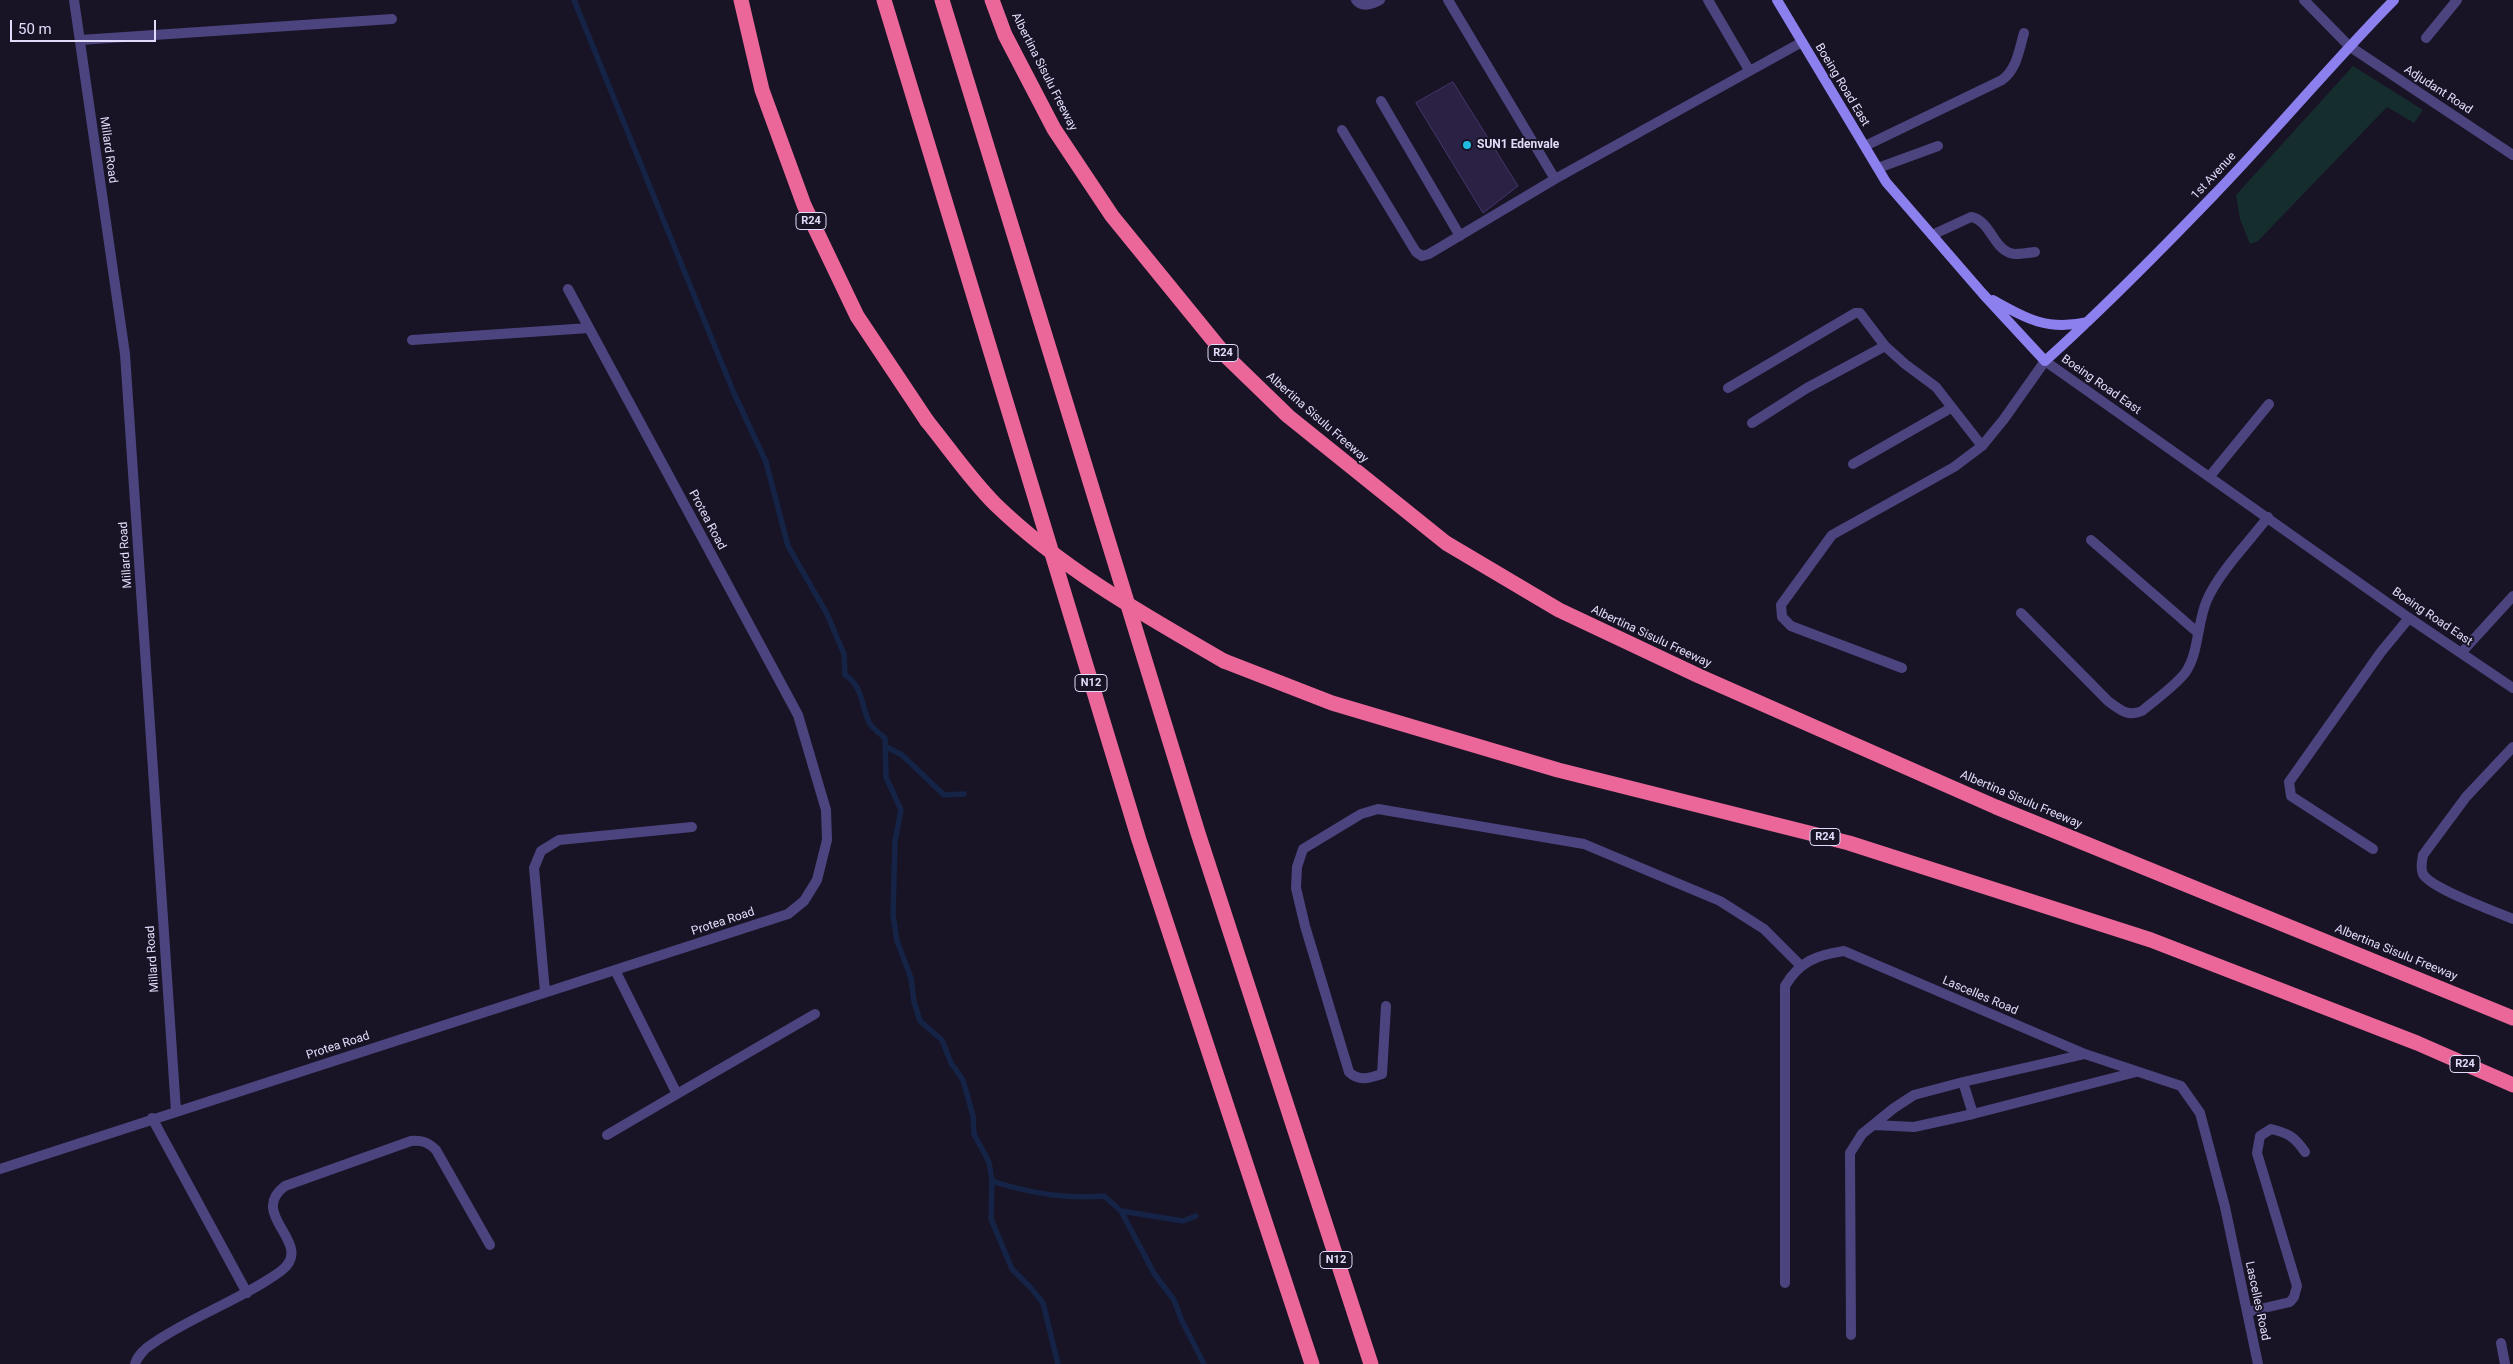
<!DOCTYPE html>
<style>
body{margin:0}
#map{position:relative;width:2513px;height:1364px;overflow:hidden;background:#181325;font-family:Roboto,sans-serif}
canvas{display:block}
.scale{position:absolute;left:10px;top:20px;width:146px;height:22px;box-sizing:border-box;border:2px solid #e2dcfa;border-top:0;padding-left:6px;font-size:15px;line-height:18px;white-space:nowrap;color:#e2dcfa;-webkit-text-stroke:4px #181325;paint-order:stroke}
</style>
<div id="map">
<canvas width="2513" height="1364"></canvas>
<div class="scale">50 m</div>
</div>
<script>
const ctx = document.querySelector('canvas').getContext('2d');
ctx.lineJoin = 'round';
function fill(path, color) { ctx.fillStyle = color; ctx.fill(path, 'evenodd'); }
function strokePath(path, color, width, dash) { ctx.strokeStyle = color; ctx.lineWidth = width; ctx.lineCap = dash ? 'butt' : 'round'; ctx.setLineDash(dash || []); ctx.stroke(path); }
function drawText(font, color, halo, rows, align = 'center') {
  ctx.font = font + ' Roboto,sans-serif'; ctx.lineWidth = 4; ctx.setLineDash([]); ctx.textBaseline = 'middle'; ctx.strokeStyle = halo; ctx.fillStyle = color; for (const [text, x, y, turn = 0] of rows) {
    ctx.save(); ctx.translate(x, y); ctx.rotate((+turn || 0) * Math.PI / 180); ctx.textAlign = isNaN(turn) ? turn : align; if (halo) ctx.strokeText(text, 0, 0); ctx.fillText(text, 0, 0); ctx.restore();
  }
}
fill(new Path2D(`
 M2353,66L2423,110L2414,123L2387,107L2258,241L2250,244L2240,219L2236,195Z`), '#162d2e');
strokePath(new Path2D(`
 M574,0L733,391L766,462L788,546L827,614L844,654L845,675C862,686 861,702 868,720C870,727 879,733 885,738L886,777L901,810L895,841L893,915L897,941L911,978L914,1002L920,1021L942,1040L951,1063L963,1080L973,1116L974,1134L989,1162L992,1181L991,1219L1012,1269L1031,1288L1043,1303L1058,1364
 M885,746L902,755L944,795L964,794
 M992,1181C1028,1193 1065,1199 1104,1196L1121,1211L1155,1275L1174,1300L1182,1321L1204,1364
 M1121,1211L1183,1221L1196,1216`), '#152446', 5.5);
const building = new Path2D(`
 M1453,82L1518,186L1483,213L1416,103Z`);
fill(building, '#2b2144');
strokePath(building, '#46366d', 1);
strokePath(new Path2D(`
 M1356,0C1362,8 1373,4 1380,0
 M1448,0L1555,179L1802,42
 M1708,0L1749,70
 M80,40L392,19
 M1381,101L1460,236
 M1342,130L1416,252L1422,256L1429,254L1555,179
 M1865,146L2002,80C2017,69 2019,50 2024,33
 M1878,168L1938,146
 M1932,235L1971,217C1992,221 1993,252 2015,254C2021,254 2028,253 2035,252
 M1728,388L1855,313H1860L1885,346L1905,364L1936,387L1982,446
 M1752,423L1807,388L1885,346
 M1853,464L1951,408
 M2210,476L2269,404
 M2091,540L2197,632
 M2021,613L2108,701C2120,710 2128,717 2142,711C2156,699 2174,687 2185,673C2199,654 2197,622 2207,600C2219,572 2249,542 2268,517
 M2462,652L2513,596
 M1902,668L1791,626L1782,617L1781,605L1832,535L1954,467L1982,446L2004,419L2045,361
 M2513,747L2466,797L2423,855C2422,862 2420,868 2423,874C2430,888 2496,912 2513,919
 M2373,849L2291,796L2289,782L2381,652L2409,618
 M1386,1006L1382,1074C1370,1078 1359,1082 1349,1072L1305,926L1296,888L1297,867L1303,849L1361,814L1378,809L1584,844L1720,901L1764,929L1800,965
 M1963,1082L1973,1114
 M1875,1125L1914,1127L1973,1114L2136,1072
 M1785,1283V986C1799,962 1816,955 1844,951L2085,1054L2181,1086L2200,1113L2225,1207L2258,1364
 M2247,1312L2290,1302L2294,1297L2297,1286L2257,1153L2260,1136L2271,1129C2288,1133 2295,1137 2305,1152
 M1851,1335L1850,1153L1862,1134L1894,1108L1914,1095L1963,1082L2085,1054`), '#4c447e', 10);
strokePath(new Path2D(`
 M74,0L125,354L176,1111
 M2304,0L2349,46L2513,155
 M2426,38L2457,0
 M412,340L589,328
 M615,970L677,1094L815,1014
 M545,992L534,868L541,851L559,840L692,827
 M152,1118L247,1293
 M607,1135L677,1094
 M0,1169L788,914L804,901L817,880L827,840L826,810L798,715L568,289
 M2501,1343L2505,1364
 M135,1364C137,1357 145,1348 152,1344C192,1316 241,1300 281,1271C317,1244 246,1215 285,1186L411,1141C422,1140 428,1142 436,1150L490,1245`), '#4c447e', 10);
strokePath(new Path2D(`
 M2045,361L2409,618L2513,688`), '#4c447e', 10);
strokePath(new Path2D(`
 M1777,0L1886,182L1983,294L2045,361C2103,309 2158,253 2212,197C2274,133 2331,64 2394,0
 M1993,300C2026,319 2048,331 2087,322`), '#8c7fee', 10);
strokePath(new Path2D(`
 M741,0L762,90L804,205L857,316L927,421
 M884,0L1139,840L1312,1364
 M942,0L1198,833L1371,1364
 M992,0L1005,35L1054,129L1112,216L1226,356L1288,416L1446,543L1559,610L1699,676L1996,807L2513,1018
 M1224,661L1332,703L1558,770L1849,843L2151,940L2417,1043L2513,1085`), '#eb6699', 15);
strokePath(new Path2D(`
 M927,421C949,448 970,479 995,504C1062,569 1144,615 1224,661`), '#eb6699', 15);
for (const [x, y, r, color] of [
 [1467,145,5,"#21bbe1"]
]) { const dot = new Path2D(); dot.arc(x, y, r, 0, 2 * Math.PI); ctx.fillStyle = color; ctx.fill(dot); strokePath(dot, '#181325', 2); }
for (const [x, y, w] of [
 [811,221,30],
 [1223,353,30],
 [1091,683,32],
 [1825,837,30],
 [2465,1064,30],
 [1336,1260,32]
]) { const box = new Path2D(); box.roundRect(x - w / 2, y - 8.5, w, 17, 4); ctx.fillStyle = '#181325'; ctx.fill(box); strokePath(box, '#e2dcfa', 1); }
drawText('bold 11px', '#e2dcfa', null, [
 ["R24",811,221],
 ["R24",1223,353],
 ["N12",1091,683],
 ["R24",1825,837],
 ["R24",2465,1064],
 ["N12",1336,1260]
]);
drawText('12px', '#e2dcfa', '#181325', [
 ["Albertina Sisulu Freeway",1044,72,63],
 ["Boeing Road East",1842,85,59],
 ["Adjudant Road",2438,90,33],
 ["Millard Road",108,150,82],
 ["1st Avenue",2214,176,-47],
 ["Boeing Road East",2101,385,35],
 ["Albertina Sisulu Freeway",1317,418,41],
 ["Protea Road",707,520,62],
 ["Millard Road",126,555,-94],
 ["Boeing Road East",2432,617,34],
 ["Albertina Sisulu Freeway",1651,637,25],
 ["Albertina Sisulu Freeway",2021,800,23],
 ["Protea Road",723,922,-18],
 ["Albertina Sisulu Freeway",2396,953,22],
 ["Millard Road",153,959,-94],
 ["Lascelles Road",1980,996,23],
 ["Protea Road",338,1046,-18],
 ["Lascelles Road",2257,1301,78]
]);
drawText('bold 12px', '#e2dcfa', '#181325', [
 ["SUN1 Edenvale",1477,145]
], 'left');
</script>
